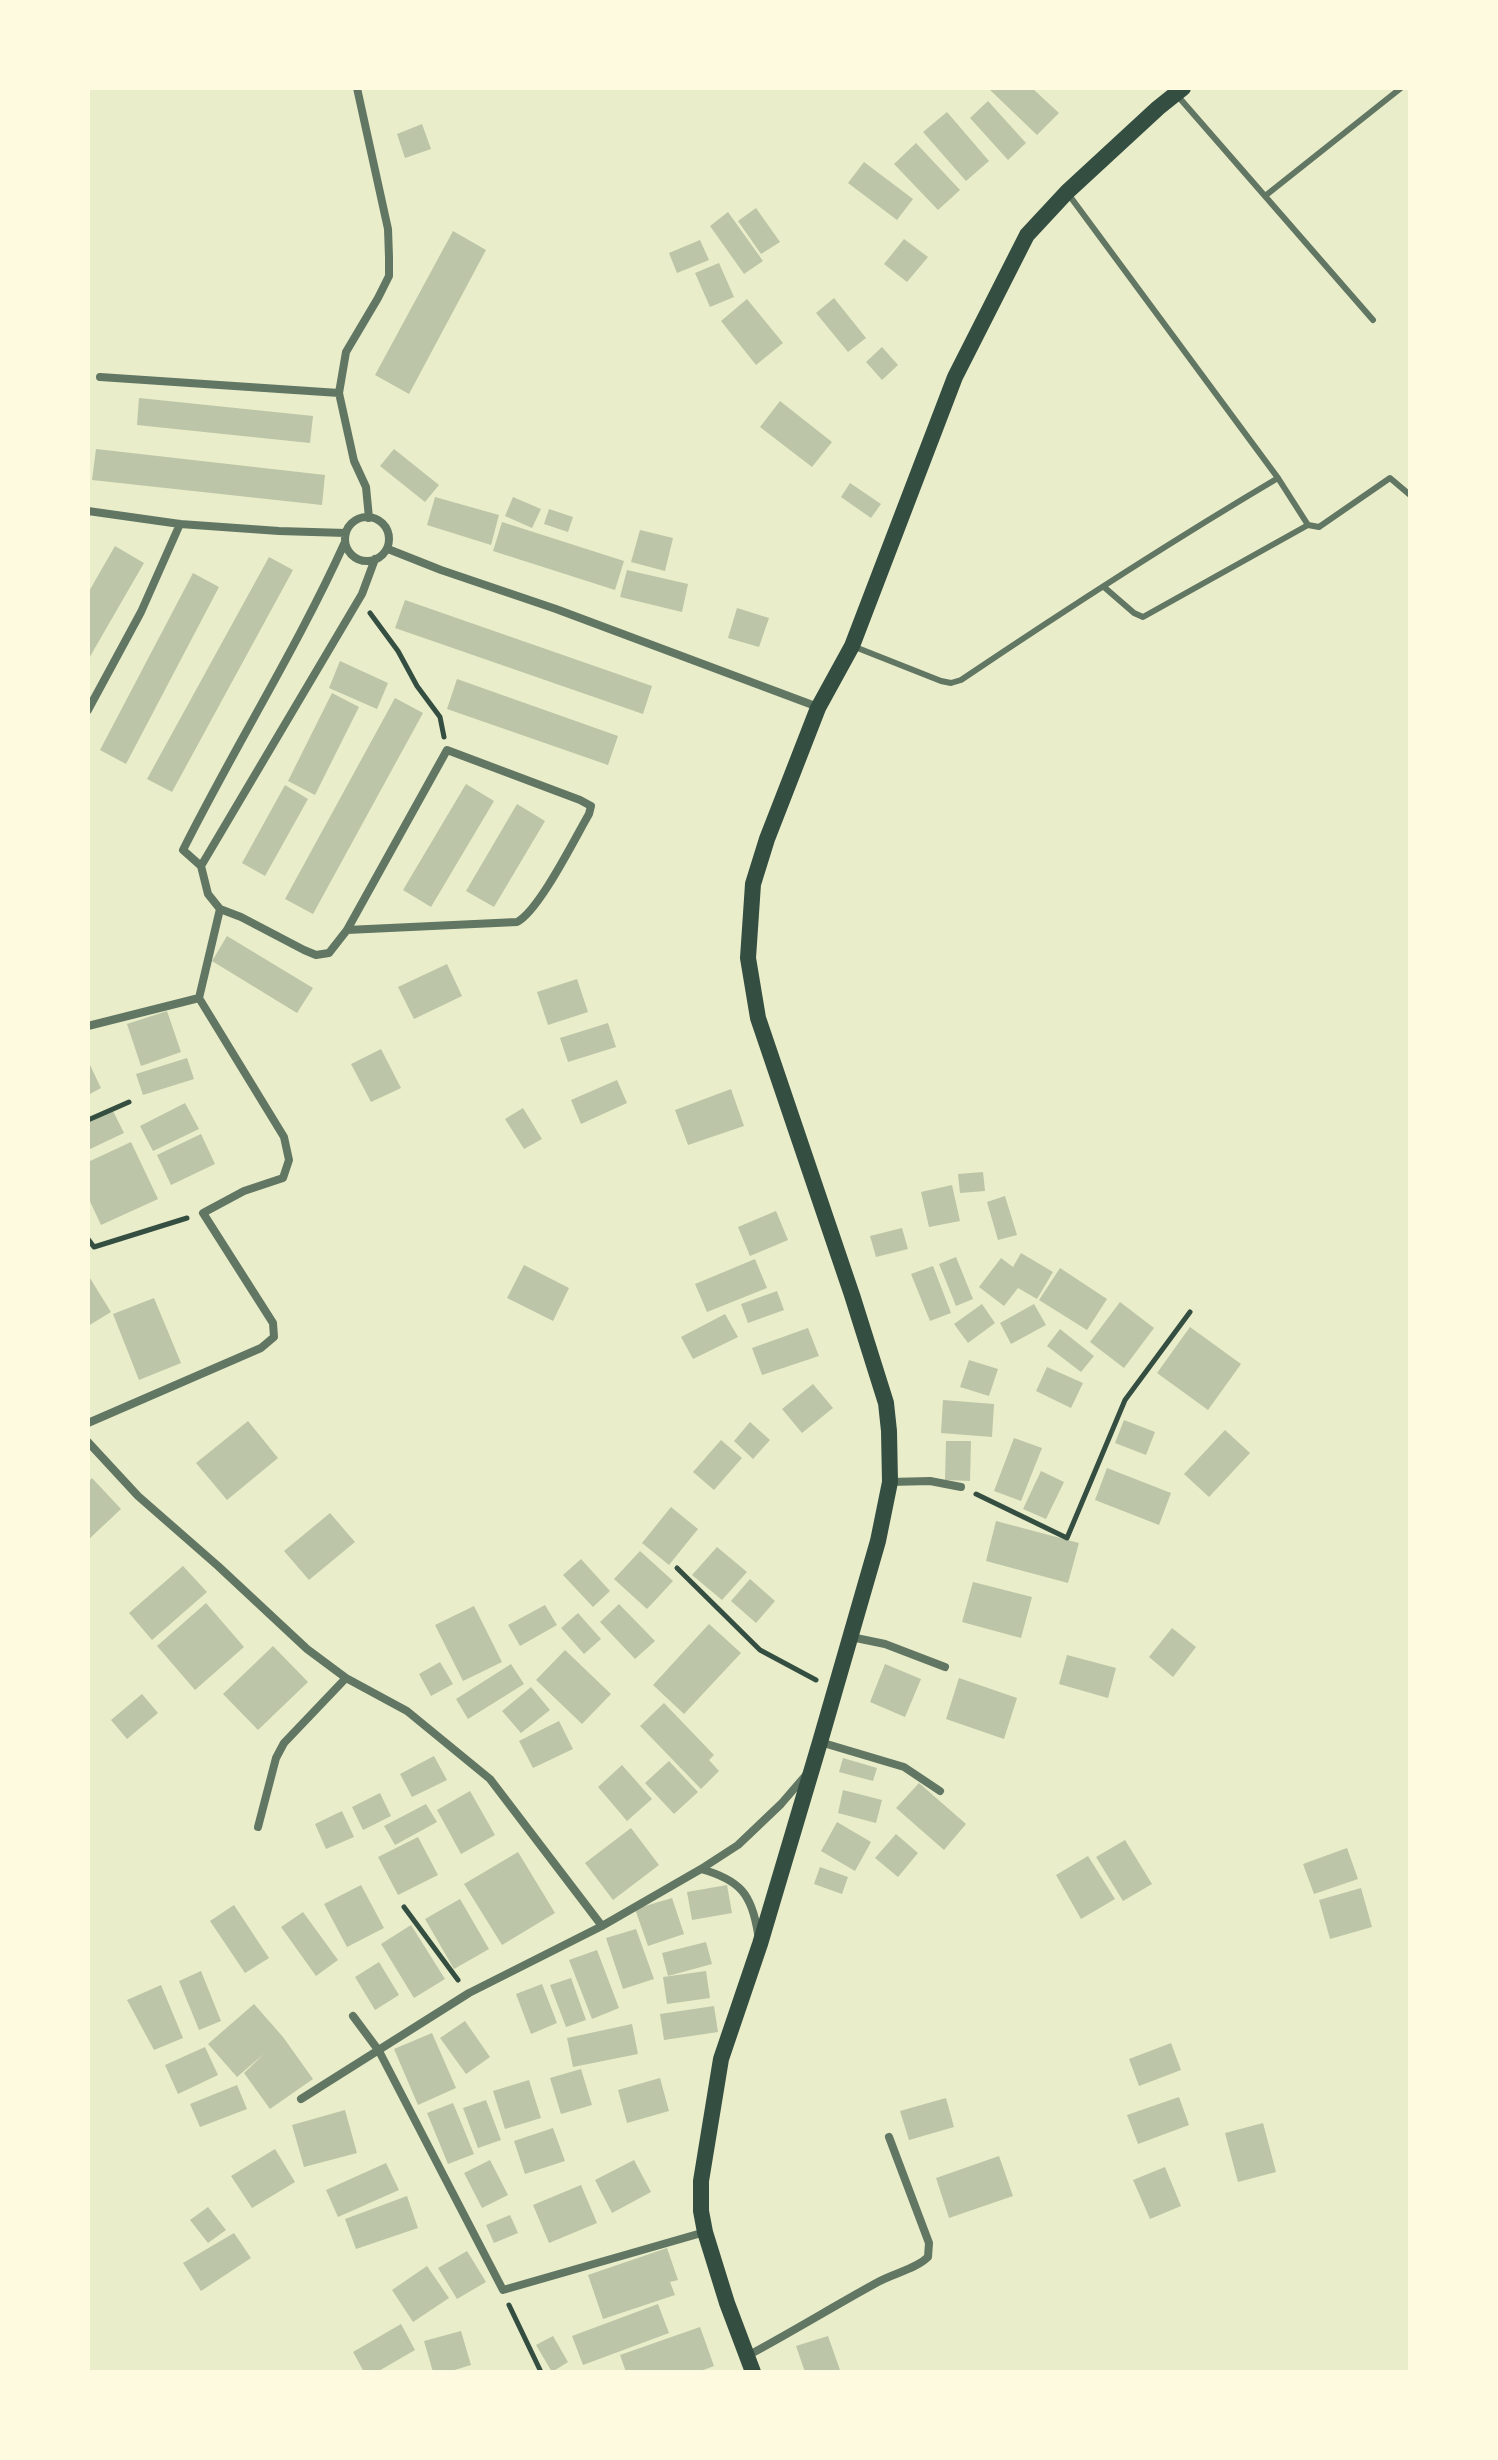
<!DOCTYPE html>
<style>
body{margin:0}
#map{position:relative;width:1498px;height:2460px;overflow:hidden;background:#e9edc9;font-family:"Nunito Sans",sans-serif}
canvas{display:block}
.frame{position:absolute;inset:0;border:90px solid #fefae0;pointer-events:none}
</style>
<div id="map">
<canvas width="1498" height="2460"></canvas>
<div class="frame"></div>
</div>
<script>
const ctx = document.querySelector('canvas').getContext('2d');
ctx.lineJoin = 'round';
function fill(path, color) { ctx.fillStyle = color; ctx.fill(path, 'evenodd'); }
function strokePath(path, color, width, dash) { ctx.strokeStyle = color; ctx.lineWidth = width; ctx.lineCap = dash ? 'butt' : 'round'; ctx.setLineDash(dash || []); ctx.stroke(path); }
fill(new Path2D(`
 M988,88H1032L1059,113L1037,135Z
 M988,101L1026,143L1008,160L970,118Z
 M947,112L989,161L966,181L923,132Z
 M422,124L431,149L405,158L397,134Z
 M916,143L960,190L938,210L894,164Z
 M864,162L913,199L897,220L848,183Z
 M756,208L780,242L761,254L738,221Z
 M728,212L763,261L744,274L710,226Z
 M453,231L486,250L409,394L375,375Z
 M904,239L928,257L907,282L884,264Z
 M700,240L709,260L677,273L669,253Z
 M719,263L734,297L710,307L695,273Z
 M834,298L866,338L848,352L816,313Z
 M747,299L783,343L756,365L721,321Z
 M882,347L898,365L882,380L866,362Z
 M139,398L313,416L310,443L137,425Z
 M780,401L832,442L812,467L760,427Z
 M96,449L325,475L322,505L92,480Z
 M394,449L439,485L425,502L380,466Z
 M850,483L881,504L871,518L841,497Z
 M435,497L499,515L491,545L427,525Z
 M513,497L541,509L532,528L505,516Z
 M549,509L573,517L568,532L544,524Z
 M502,522L624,561L615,590L493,551Z
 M640,530L673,538L665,571L631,562Z
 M115,546L144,563L88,660V593Z
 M269,557L293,570L172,792L147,779Z
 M627,570L688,584L682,612L620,597Z
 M193,573L219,587L126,764L100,750Z
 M405,600L652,686L643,714L395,628Z
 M737,608L769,618L759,647L728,638Z
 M340,661L388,683L377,709L329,688Z
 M457,679L618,736L608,765L447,709Z
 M332,693L359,707L315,795L288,781Z
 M395,698L423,713L313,914L285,899Z
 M466,784L494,801L431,907L403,890Z
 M285,785L308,799L265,876L242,863Z
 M517,804L545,821L494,907L466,891Z
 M227,936L313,988L297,1013L212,961Z
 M447,964L462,996L414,1019L398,987Z
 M577,979L588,1012L548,1025L537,992Z
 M167,1011L181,1052L141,1066L127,1024Z
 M608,1023L616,1047L568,1062L560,1038Z
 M381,1049L401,1088L371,1102L351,1064Z
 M187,1058L194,1079L143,1095L136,1074Z
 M88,1061L101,1088L88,1095Z
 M617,1080L627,1103L581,1124L571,1100Z
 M731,1089L744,1126L688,1145L675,1110Z
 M185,1103L199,1129L153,1151L140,1126Z
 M523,1108L542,1139L524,1149L505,1119Z
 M112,1109L124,1133L88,1150V1121Z
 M201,1134L215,1164L171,1185L157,1155Z
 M131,1142L158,1199L101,1225L88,1197V1162Z
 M983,1172L985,1191L960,1193L958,1174Z
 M952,1185L960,1221L929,1227L921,1192Z
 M1005,1196L1017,1235L998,1240L987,1202Z
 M776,1211L788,1240L750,1256L738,1227Z
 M902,1228L908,1249L876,1257L870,1236Z
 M1021,1253L1053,1272L1037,1299L1018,1288L1004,1306L979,1287L1001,1258L1013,1267Z
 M956,1257L973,1299L956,1306L939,1264Z
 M755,1259L767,1288L707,1312L695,1284Z
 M524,1265L569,1288L553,1321L507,1298Z
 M933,1266L951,1313L930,1321L911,1274Z
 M1060,1268L1107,1299L1087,1330L1039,1300Z
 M88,1275L111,1312L88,1326Z
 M777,1291L784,1310L748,1323L741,1304Z
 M154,1298L181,1363L139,1380L113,1314Z
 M1120,1302L1154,1328L1124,1368L1090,1342Z
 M982,1304L995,1323L968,1343L954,1324Z
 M1034,1304L1046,1325L1011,1344L1000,1323Z
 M725,1314L738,1337L693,1359L681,1337Z
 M1190,1327L1241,1364L1208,1410L1157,1373Z
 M808,1328L819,1356L762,1375L752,1348Z
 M1060,1329L1094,1356L1081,1372L1047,1346Z
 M969,1360L998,1369L989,1396L960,1387Z
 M1047,1367L1083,1383L1071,1408L1036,1391Z
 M813,1384L833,1408L802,1433L782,1409Z
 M943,1400L994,1404L992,1437L941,1433Z
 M1124,1420L1155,1432L1146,1455L1115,1443Z
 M248,1421L278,1458L227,1500L196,1463Z
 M750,1422L770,1440L753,1459L734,1441Z
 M1225,1430L1250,1453L1209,1497L1184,1474Z
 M1014,1438L1042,1448L1021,1501L994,1491Z
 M721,1440L742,1458L714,1490L693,1472Z
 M946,1441H971L970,1481L945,1480Z
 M1107,1468L1171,1493L1159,1525L1095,1500Z
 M1041,1471L1064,1482L1046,1519L1023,1509Z
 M92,1478L121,1509L88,1540V1482Z
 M671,1507L698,1529L669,1565L642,1543Z
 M330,1513L355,1542L309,1580L284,1551Z
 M996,1521L1079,1543L1068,1583L986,1561Z
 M717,1547L747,1572L722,1600L692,1575Z
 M640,1551L673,1581L647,1609L614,1579Z
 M581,1559L610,1591L593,1607L563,1575Z
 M183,1566L207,1592L152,1640L129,1613Z
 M750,1579L775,1601L756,1623L731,1601Z
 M973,1582L1032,1597L1021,1638L962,1622Z
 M206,1603L244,1647L195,1690L157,1646Z
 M619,1604L655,1641L635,1659L600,1622Z
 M545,1605L557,1625L520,1646L508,1625Z
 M474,1606L502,1662L463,1681L435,1625Z
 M578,1613L601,1639L584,1654L561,1628Z
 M709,1624L741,1653L684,1714L653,1685Z
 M1172,1628L1196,1647L1173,1677L1149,1657Z
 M273,1646L308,1682L258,1730L223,1694Z
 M565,1650L611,1694L582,1724L536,1680Z
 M1067,1655L1116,1668L1108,1698L1059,1684Z
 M440,1662L453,1684L431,1696L419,1674Z
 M511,1664L524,1684L468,1719L456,1699Z
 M885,1664L921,1679L905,1717L870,1702Z
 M959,1678L1017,1698L1004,1739L946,1719Z
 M531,1687L550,1710L521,1733L502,1711Z
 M142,1694L158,1713L127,1739L111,1720Z
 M664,1703L714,1755L709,1760L719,1771L701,1789L640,1726Z
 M559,1721L573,1749L533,1768L519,1741Z
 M434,1756L447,1780L412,1797L400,1774Z
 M843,1758L877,1768L873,1781L839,1772Z
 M669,1761L698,1792L674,1814L645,1783Z
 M622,1765L652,1799L627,1821L598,1787Z
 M919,1783L966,1824L944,1850L896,1808Z
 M843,1790L882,1800L876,1823L838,1813Z
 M470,1791L495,1835L461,1854L437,1810Z
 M380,1793L391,1816L363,1830L352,1807Z
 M426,1804L437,1822L395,1845L384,1826Z
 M342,1811L354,1837L326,1849L315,1824Z
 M837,1822L871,1842L855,1871L821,1851Z
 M631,1828L659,1865L613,1900L585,1863Z
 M896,1834L918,1853L898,1877L875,1858Z
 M418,1837L438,1875L398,1895L378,1857Z
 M1125,1840L1152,1884L1123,1901L1096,1857Z
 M1347,1848L1358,1879L1314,1894L1303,1864Z
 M518,1852L555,1913L502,1945L464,1884Z
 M1088,1856L1115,1899L1081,1919L1056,1875Z
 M820,1867L848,1877L842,1894L814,1884Z
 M361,1885L384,1928L347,1947L324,1904Z
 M727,1885L732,1913L692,1920L687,1892Z
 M1361,1888L1372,1927L1330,1939L1319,1900Z
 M672,1898L684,1934L648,1946L635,1909Z
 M460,1899L489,1949L454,1969L425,1919Z
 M234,1905L269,1958L245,1973L210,1921Z
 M303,1912L338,1960L316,1976L281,1927Z
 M411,1925L445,1979L414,1998L381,1944Z
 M636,1929L654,1979L623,1989L606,1938Z
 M706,1942L712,1964L668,1976L662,1953Z
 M597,1950L619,2008L592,2019L569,1960Z
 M379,1962L399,1995L375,2010L355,1977Z
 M201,1971L221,2021L199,2030L179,1981Z
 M706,1971L710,1998L667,2004L663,1977Z
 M571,1978L586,2020L566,2027L550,1985Z
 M542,1984L557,2023L531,2034L516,1994Z
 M161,1985L183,2038L154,2050L127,2000Z
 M254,2004L283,2037L313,2079L270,2109L244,2073L265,2053L237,2077L208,2044Z
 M714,2006L718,2032L664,2040L660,2014Z
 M465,2021L490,2057L466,2074L440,2038Z
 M632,2024L638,2054L573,2067L567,2038Z
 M432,2033L456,2088L418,2105L394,2049Z
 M1171,2043L1181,2070L1139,2086L1129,2059Z
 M205,2047L218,2075L178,2094L165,2065Z
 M581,2069L592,2105L561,2114L550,2078Z
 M660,2078L669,2111L627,2123L618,2090Z
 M529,2080L541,2118L505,2129L493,2091Z
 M237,2085L247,2109L200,2127L190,2104Z
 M1179,2097L1189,2125L1138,2144L1127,2115Z
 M946,2098L954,2127L909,2140L900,2111Z
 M486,2100L501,2140L478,2148L463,2108Z
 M453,2103L474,2154L448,2164L427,2113Z
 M345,2110L357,2153L304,2167L292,2125Z
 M1263,2123L1276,2172L1238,2182L1225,2133Z
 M553,2128L565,2161L525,2174L514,2141Z
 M275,2149L295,2182L252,2208L231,2176Z
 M999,2156L1013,2196L949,2218L936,2178Z
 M490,2160L508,2195L482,2208L464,2173Z
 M634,2160L651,2192L612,2213L595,2180Z
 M386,2163L399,2190L338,2217L326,2190Z
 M1165,2167L1181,2206L1150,2219L1133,2180Z
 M581,2185L597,2223L549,2243L533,2205Z
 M407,2196L418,2228L356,2249L345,2219Z
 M208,2207L226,2230L208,2243L190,2220Z
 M510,2215L518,2233L494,2243L486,2225Z
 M234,2233L251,2258L201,2291L183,2263Z
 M667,2248L678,2280L670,2282L675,2295L603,2319L588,2275Z
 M467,2251L486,2282L457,2299L438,2268Z
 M427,2266L449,2298L413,2322L392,2290Z
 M658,2304L669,2333L583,2365L572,2336Z
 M401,2324L415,2350L377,2372H364L353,2352Z
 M700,2327L714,2366L698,2372H626L620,2355Z
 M461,2331L471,2365L448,2372H433L424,2341Z
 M553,2336L568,2362L552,2372L536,2345Z
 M828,2336L840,2370L805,2372L796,2346Z`), '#bcc5a7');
strokePath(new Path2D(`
 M370,613L398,651L417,686L440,717L444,737
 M88,1120L129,1102
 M88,1239L94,1247L187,1218
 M976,1494L1067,1538L1125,1400L1190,1312
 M677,1568L760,1650L816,1680
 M404,1907L458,1980
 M509,2305L541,2372`), '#344e41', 5);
strokePath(new Path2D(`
 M1176,94L1373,320
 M1265,196L1401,88
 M1278,478L1308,525L1319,527L1390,478L1410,495
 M1104,587L1134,613L1143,617L1308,525
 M855,647L941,681L951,683L961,680C1065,610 1170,542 1278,478L1069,195`), '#617663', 6);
strokePath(new Path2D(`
 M357,88L388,229L389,257V276L378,298L346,352L339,393L354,461L366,487L369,518
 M100,377L339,393
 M88,511L180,524L279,531L346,533
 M345 539a22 22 0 1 1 44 0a22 22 0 1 1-44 0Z
 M345,542C297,648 235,746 183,850L201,866L208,894L220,909L241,917L304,950L316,955L329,953L347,930L447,750L580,800L591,806L589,814C575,838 539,911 517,922L347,930
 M388,549L441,570L556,609L818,707
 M88,710L141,612L180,524
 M201,866L362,594L375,559
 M88,1026L199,998
 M88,1423L261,1348L274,1337L273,1323L203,1213L244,1191L283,1178L289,1160L284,1137L199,998L220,909
 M88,1442L138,1496L218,1566L307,1649L346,1678L407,1711L490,1779L602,1926
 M890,1482L930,1481L961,1487
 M851,1637L885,1644L945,1667
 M820,1742L904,1767L940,1791
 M258,1827L276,1758L284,1743L346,1678
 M701,1869C740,1880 752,1894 758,1934
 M353,2016L379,2051L503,2290L705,2232
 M301,2099L469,1993L602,1926L701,1869L738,1845L781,1804L806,1775
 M747,2356C792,2332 834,2306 878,2282C894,2273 916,2269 928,2257L929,2243L889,2137`), '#617663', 8);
strokePath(new Path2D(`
 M753,2372L727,2303L705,2232L701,2211V2181L721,2059L760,1944L820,1742L878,1541L890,1482L889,1431L886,1403L852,1295L758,1018L748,958L753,884L767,839L818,708L852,646L955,377L1027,235L1067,192L1158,108L1183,88`), '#344e41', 16);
</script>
